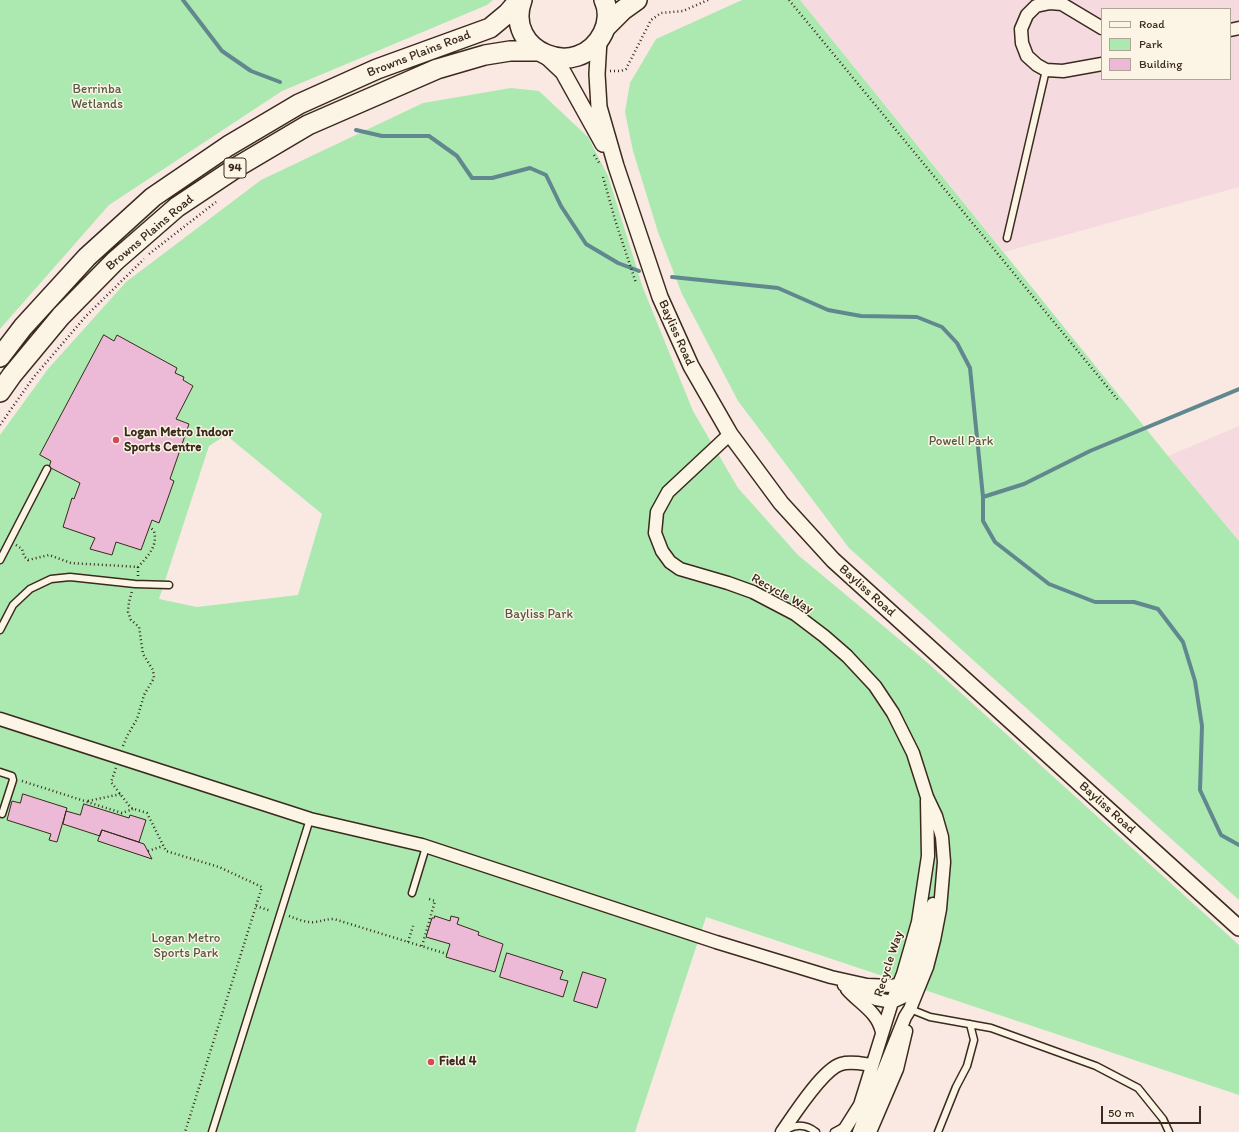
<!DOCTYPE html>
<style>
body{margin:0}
#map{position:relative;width:1239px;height:1132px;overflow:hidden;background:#f9e9e2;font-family:Itim,sans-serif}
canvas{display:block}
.legend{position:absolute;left:1101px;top:8px;width:130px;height:72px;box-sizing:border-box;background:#fcf5e5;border:1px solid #afa495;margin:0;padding:5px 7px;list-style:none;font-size:12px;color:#3b2a1e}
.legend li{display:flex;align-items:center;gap:8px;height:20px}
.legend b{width:20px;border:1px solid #afa495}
.scale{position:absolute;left:1101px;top:1106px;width:100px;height:18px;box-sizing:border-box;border:2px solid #3b2a1e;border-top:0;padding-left:5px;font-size:12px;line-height:14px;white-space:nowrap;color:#3b2a1e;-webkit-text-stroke:3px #fcf5e5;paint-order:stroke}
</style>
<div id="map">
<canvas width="1239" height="1132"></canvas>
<ul class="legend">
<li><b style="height:5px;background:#fcf5e5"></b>Road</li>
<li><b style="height:11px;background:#abe9b0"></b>Park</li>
<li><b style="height:11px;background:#ecbad7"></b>Building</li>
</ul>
<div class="scale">50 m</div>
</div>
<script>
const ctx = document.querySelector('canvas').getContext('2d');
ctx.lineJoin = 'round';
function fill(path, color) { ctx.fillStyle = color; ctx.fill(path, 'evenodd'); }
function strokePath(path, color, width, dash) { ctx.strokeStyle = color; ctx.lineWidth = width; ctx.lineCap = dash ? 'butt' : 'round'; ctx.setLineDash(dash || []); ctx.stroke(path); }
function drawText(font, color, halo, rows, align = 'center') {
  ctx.font = font + ' Itim,sans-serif'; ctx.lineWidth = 3; ctx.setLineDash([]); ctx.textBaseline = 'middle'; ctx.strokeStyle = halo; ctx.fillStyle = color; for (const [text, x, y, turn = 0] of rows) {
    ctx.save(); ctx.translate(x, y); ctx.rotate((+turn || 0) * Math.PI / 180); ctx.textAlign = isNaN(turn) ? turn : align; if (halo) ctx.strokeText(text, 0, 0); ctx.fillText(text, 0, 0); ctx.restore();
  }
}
fill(new Path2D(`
 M800,0H1239V187L1004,252ZM1102,9H1230V79H1102Z
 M1239,426V541L1168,456Z`), '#f5dbdf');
fill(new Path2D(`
 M0,0H493L487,5L282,91L109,205L0,329Z
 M742,0H800L1168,456L1239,541V900L849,548L738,401L682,294L658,232L633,151L625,112L630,83L656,39Z
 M511,88L539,91L588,137L608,176L643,288L693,411L738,488L798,555L929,664L1239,945V1095L706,917L635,1132H0V435L48,369L126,282L261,180L423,103ZM226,435L322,514L298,595L197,607L159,599L209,446Z`), '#abe9b0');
strokePath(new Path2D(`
 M183,0L222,51L251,71L280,82
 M356,130L382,136H429L457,156L472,178H492L530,168L546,175L561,206L586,244L618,263L639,271
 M672,277L778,288L828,310L861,316L917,317L942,327L957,343L970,368L983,497V521L995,542L1049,584L1095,602H1134L1158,609L1183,642L1195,681L1202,726L1200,790L1221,835L1239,845
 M983,497L1024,484L1090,451L1239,389`), '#61888e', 4);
const building = new Path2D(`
 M104,335L114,341L117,335L177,368L175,373L184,377L183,380L193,386L176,419L189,424L170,479L174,481L159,523L152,520L141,550L116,542L112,555L90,549L95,538L63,527L72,498L74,499L80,483L49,467L51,461L40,455Z
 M23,794L67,808L57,842L49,840L51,834L7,820L12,801L20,803Z
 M84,804L129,818L130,815L146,820L139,842L102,830L100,836L63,824L66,811L80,815Z
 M102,830L144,844L152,859L98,841Z
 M435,916L450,921L451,916L459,918L457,924L479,932L478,935L503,944L495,972L446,957L450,944L426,937L432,918H434Z
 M507,953L563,971L560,979L568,981L563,997L500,977Z
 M583,972L606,979L597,1008L574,1001Z`);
fill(building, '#ecbad7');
strokePath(building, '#3b2a1e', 1);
const service = new Path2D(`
 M1007,238L1046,70
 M0,560L47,469
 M0,630L13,605L30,589L51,579L70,577L135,584L169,585
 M0,772L12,776L13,780L2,814
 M412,893L426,847
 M910,1009L930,1017L991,1028L1096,1066L1138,1088L1163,1119L1169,1132
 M786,1130C796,1124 806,1124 816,1132
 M212,1132L310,819
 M834,1132L845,1126
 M938,1132L956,1087L967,1066L974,1040L970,1024`);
const minor = new Path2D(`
 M1102,28L1062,4L1050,3L1036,6L1027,15L1021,29L1022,43L1027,56L1037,65L1046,70L1063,71L1102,64
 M1230,30L1239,28
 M730,434L668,492L657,512L655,533L662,551L670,562L680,569L728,583L753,592L795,614L824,636L847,656L875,686L893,713L913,753L927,797L936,816L942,837L944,862L940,909L934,940L927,967L910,1009L905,1017L859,1132
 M0,719L310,819L422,845L716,942L831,977L867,985L892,986L899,984
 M844,985L876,999L887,1001L892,1002L903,997L908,990L923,946L933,904
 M847,989C860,1004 877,1011 882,1032
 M782,1132C793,1116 823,1069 841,1064C851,1061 863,1064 872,1065
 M843,1132L860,1105L892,1002L903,974L918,922L928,856L927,800
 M870,1132L897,1069L906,1031`);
const tertiary = new Path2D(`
 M599,40L597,74L599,107L616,166L660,297L691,366L730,434L781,503L833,560L1239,928
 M546,56L563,72L603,144`);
const primary = new Path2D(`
 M522,0C503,51 578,83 603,33C608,23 609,10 604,0
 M605,28L623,10L637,0
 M0,357L23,327L87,257L153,197L228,146L299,104L377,69L490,28L508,13L519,0
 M0,392L12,375L61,316L115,261L177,207L237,167L308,125L437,69L485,55L510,51H537`);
strokePath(service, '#3b2a1e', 9);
strokePath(minor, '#3b2a1e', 15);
strokePath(tertiary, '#3b2a1e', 18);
strokePath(primary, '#3b2a1e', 22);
strokePath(new Path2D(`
 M789,0L1118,400
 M610,71H621L626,69L651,20L661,13L683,11L708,0
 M594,155L600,164
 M603,177L616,223L636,283
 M149,254L216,202
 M0,425L33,378L86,316L144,259
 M16,545L22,549L24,556L28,560L49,555L71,563L138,567C148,556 158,546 154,531L150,527
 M138,576V567
 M123,746L127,736L137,719L144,695L154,678L153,670L143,654L139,627L131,620L128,612L129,602L132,591
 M116,768L111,782L131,808L147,813L166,851L219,867L262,887L185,1132
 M22,781L122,813L133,809
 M88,801L121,794
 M148,851L163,846
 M256,906L271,911
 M289,916C297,919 306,923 315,922C322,921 327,919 334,919L447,954
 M408,942L414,923
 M422,946L435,901L429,899`), '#3b2a1e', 2.5, [1, 3]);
strokePath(service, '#fcf5e5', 6);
strokePath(minor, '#fcf5e5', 12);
strokePath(tertiary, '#fcf5e5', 15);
strokePath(primary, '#fcf5e5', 19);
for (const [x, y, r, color] of [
 [116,440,4,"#d1495b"],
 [431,1062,4,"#d1495b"]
]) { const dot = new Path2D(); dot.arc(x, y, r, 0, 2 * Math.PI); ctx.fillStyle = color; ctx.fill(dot); strokePath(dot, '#fcf5e5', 1.5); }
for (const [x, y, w] of [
 [235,168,22]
]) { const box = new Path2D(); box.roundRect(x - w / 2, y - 10, w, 20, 3); ctx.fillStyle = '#fcf5e5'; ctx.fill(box); strokePath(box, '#3b2a1e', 1); }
drawText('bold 12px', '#3b2a1e', null, [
 ["94",235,168]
]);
drawText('13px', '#3b2a1e', '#fcf5e5', [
 ["Browns Plains Road",419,54,-21],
 ["Browns Plains Road",150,233,-40],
 ["Bayliss Road",676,333,66],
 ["Bayliss Road",867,591,42],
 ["Recycle Way",782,594,29],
 ["Bayliss Road",1107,808,42],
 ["Recycle Way",889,964,-72]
]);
drawText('13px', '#575a42', '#fcf5e5', [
 ["Berrinba",97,90],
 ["Wetlands",97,105],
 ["Powell Park",961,442],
 ["Bayliss Park",539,615],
 ["Logan Metro",186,939],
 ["Sports Park",186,954]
]);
drawText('bold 13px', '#3b2a1e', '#fcf5e5', [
 ["Logan Metro Indoor",124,433],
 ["Sports Centre",124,448],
 ["Field 4",439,1062]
], 'left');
</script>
